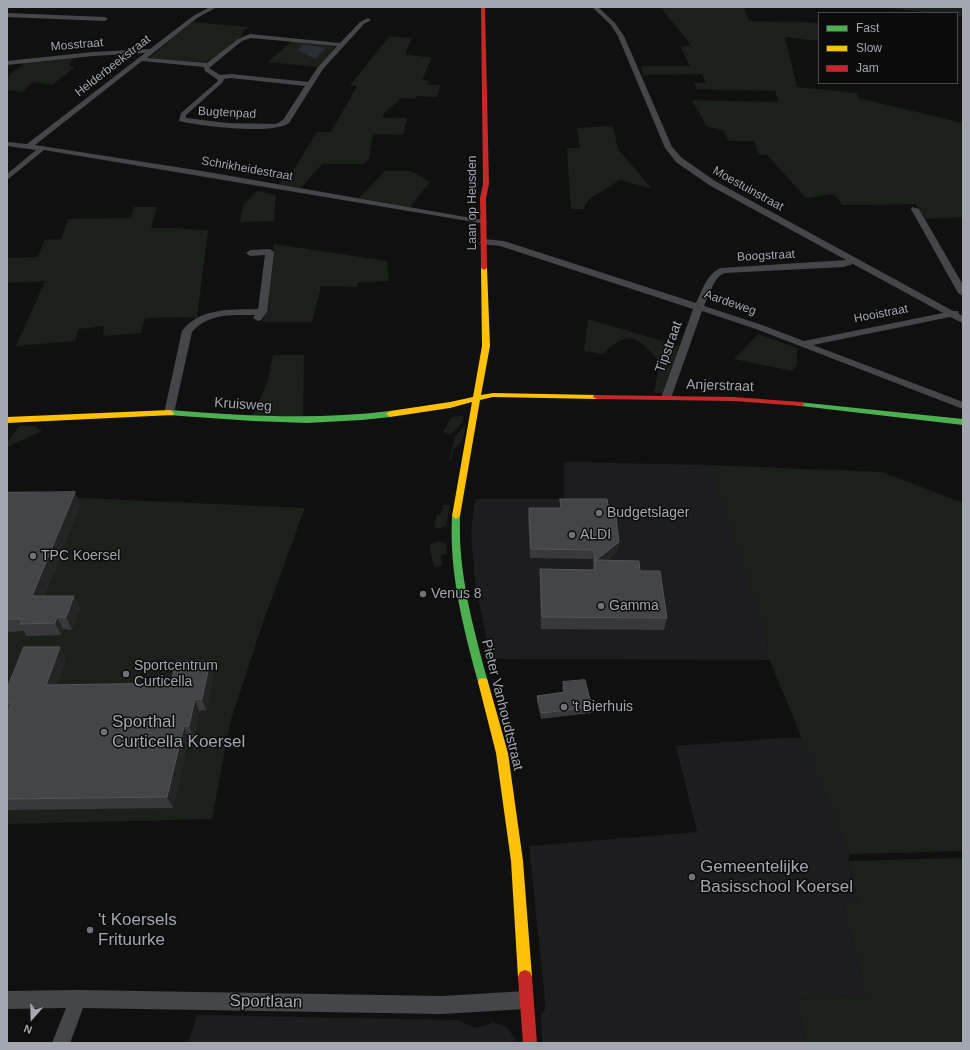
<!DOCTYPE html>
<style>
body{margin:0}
#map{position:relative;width:970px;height:1050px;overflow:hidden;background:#101011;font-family:Helvetica,sans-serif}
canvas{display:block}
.frame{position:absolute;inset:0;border:8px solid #a2a7b0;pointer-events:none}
.legend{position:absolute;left:818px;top:12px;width:140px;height:72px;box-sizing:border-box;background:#0b0b0c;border:1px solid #47494e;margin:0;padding:5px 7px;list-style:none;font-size:12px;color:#a2a7b0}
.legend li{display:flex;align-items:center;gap:8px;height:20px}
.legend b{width:20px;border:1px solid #47494e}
.north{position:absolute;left:12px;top:998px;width:40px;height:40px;-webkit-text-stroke:3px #0b0b0c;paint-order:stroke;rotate:200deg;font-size:11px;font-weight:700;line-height:16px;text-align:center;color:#a2a7b0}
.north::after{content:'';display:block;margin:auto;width:14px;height:18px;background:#a2a7b0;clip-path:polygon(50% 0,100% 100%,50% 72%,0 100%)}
</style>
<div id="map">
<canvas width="970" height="1050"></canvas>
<div class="frame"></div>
<ul class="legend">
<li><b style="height:5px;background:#4caf50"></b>Fast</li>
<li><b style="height:5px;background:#ffc107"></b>Slow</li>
<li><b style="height:5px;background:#c62828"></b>Jam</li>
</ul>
<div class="north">N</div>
</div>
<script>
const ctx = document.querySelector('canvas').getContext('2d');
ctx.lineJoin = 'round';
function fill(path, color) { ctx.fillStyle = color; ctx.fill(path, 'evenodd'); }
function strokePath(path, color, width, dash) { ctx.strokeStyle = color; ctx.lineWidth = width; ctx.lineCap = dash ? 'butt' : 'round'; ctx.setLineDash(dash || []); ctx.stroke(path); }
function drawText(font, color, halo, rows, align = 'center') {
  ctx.font = font + ' Helvetica,sans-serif'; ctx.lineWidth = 3; ctx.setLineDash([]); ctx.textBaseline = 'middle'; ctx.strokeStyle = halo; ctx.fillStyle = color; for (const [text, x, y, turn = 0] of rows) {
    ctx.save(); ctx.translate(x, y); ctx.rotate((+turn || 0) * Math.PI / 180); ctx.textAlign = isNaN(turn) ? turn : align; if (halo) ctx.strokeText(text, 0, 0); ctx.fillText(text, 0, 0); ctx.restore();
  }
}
fill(new Path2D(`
 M568,462L709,465L768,642L767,654L770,660L495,659L488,646L475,582L471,533L475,499H564V463Z
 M783,738H802L850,854L848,861L858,902H842L866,995L798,1000L805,1043H542L541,1015L545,1009V1000L529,846L697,832L676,746Z
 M197,1015L457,1020L475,1028L490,1024V1021L507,1027L518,1043H188Z`), '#1d1d1f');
fill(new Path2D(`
 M660,7H744L749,21L819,23V41L785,37L797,87L857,93L858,98L963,123V217L926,219L915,204L843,205L834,194L806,198L767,155H759L754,141H729L723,130L706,126L692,100L779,102L775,91L697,89L694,83H706L702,74L643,75L641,66H690L681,47L691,45Z
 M880,7H963V17L957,16V13H933Z
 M192,22L249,27L242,33L244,34L212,59L206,62L164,60L149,58Z
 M390,36L412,38L405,54L432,58L422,80L430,81L427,85H440L437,97L416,96L415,99L402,98L386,111L382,118H407L403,135L373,134L369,159L364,164H322L301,188L279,184L294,169L317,132H331L357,86L350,85Z
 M292,41L331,45L335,47L318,67L268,62Z
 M73,58L69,66L75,67L52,85L33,82L22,92L7,90V77L25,63Z
 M613,126L618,149L652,189L620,180L589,199L583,209H571L567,148H580L577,128Z
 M385,171H411L430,182L410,207L359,198Z
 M257,191L276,195L274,221L240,222L243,205Z
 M134,207H157L151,228H179L208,231L197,318L185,317L145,318L141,333L103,336L104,326L78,329L75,341L16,346L45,281L7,283V258L38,257L45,240L61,239L68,219L131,218Z
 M274,244L387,261L389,281L358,282L357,287L321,286L312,322H264L262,321L265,316Z
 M588,319L679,346L663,393H654L660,362C638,338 629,327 603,354L584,351Z
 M758,334L797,348V364L792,371L734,359Z
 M273,355H304L303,417L253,415L268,380Z
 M464,415L462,423L452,434L443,432L451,418Z
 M466,424L462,442L453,450L451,461H449L455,436Z
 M19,426H35L42,431L7,447V442Z
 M709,465L882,472L963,503V851L850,854L767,654L768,642Z
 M7,491H41L38,496L305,508L262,625L230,723L212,819L7,824Z
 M443,505H450L446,525L438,529L434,527L437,514H441Z
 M439,541L446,544L447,554L441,555L442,566L434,567L429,546L431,544Z
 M963,858V1043H805L798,1000L866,995L842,901H858L848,861Z`), '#1b201b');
fill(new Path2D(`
 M303,44L326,48L315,59L298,50Z`), '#292f34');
fill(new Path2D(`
 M210,7H217L197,18L147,58L207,63L238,39L250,34L340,43L360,22L368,18L371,20L364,24L323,69L289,123C274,135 199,126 179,121L181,113L218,81L217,79L205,71L204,67L142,61L35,145L202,171L483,220L487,222L486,224L44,150L7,180V174L36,150L7,146V142L27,144L145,53L93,56L7,65V61L93,52L150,49L193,16ZM251,38L337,46L318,67L308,82L231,74L220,75L209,68L242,41ZM231,78L305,86L283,120L276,124L227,123L186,118V115L223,82L224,79Z
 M592,7H598L615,23L624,36L672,147L682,158L715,181L953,311H958L959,314L963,316V323L950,317L813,345L963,402V409L756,329L702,311L671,398L670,400H662L661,398L693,309L500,246L481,244L480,242L484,239L504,241L696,303C702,291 707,273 721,268L846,260L709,185L676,162L665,148L618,36L611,25ZM853,264L943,313L804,341L762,325L704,306C709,296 714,276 725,273L844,267Z
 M7,13L105,17L108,19L105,21L7,17Z
 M912,207L919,209L963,285V296L958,293L911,209Z
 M270,249L274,252L267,312L261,320L258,321L253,318L255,315C232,315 208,313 192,332L174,413L173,415H165L164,413L182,331C200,307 231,310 258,309L265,255L250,256L246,253L250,250Z
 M78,990L442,996L525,991L531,994L534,1000L531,1006L525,1009L442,1014L83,1008L70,1043H52L66,1008L7,1009V991Z`), '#444649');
fill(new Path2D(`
 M798,402L963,419V425L801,406H798L797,404Z
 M170,410C244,416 316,420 390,411L394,414L390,417L362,420L307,423L253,421L167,415L166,413Z
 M456,513L460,516C458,574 473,627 488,682L487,685L483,686L479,685L478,682C463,627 449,573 452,516Z`), '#4caf50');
fill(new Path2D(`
 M484,266L487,268L490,346L481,395L493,393L597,395L601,397L597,399L493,397L480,400L460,516L456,519L452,516L472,402L450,408L390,417L386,414L390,411L450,402L473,397L482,346L481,268Z
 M170,410L174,413L173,415L7,423V417Z
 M483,678L487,679L488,682L508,753L523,861L532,977L530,982L525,984L520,982L518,977L511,861L496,753L478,682L479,679Z`), '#ffc107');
fill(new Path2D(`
 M481,7H485L489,184L486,198L487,268L484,270L481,268L480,198L483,184Z
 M594,395L733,397L801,402L805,404L801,406L733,401L597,399L593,397Z
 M525,970L530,972L532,977L537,1043H523L518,977L520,972Z`), '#c62828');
fill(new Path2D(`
 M7,493L80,505L44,596H74L80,608L72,630L63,629L61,635L26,636L24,631L7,632Z
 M560,499L608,505L619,542L617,551L607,560L640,571L667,618L664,630L541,629L540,582V569L593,570V559L530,558L528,517L529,508H560Z
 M66,659L57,685L171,683L214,673L206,710L199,711L194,738H189L173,808L7,810V716L8,713L7,711V689Z
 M563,682L592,707L591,713L541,719L537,702V696L563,692L562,688Z`), '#39393c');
fill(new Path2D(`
 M75,492L80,505L39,608L32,596Z
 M619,542L617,551L595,569V561Z
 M74,596L80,608L72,630L66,617Z
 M57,617L63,629L61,635L55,623Z
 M60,647L66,659L53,697L46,685Z
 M210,661L214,673L206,710L202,699Z
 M195,699L199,711L194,738L189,726Z
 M184,726L189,738L173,808L167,797Z`), '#242425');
const building = new Path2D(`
 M75,492L32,596H74L66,617H57L55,623L20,624L22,619H7V493Z
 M560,499H607L608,505L615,509L619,542L596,560H595V562L594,550L531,549L529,508H561Z
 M595,560L639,561L640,571H660L667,618L542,617L540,569L595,570Z
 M24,647H60L46,685L171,683L176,661H210L202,699H195L189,726H184L167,797L7,799V716L12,703H7V689Z
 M585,680L592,707L542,713L537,696L565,692L563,682Z`);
fill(building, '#444548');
strokePath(building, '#535458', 1);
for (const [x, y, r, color] of [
 [599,513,4,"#6f7278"],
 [572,535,4,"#6f7278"],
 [33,556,4,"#6f7278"],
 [423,594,4,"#6f7278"],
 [601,606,4,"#6f7278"],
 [126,674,4,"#6f7278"],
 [564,707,4,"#6f7278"],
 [104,732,4,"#6f7278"],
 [692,877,4,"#6f7278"],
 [90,930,4,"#6f7278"]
]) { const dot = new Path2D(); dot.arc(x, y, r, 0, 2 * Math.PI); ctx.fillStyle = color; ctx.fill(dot); strokePath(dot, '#0b0b0c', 1.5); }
drawText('12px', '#a2a7b0', '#0b0b0c', [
 ["Mosstraat",77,45,-5],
 ["Helderbeekstraat",113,66,-38],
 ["Bugtenpad",227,113,3],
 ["Schrikheidestraat",247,169,10],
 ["Moestuinstraat",748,189,29],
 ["Laan op Heusden",473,203,-90],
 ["Boogstraat",766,256,-3],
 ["Aardeweg",730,303,19],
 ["Hooistraat",881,314,-11]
]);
drawText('14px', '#a2a7b0', '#0b0b0c', [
 ["Tipstraat",669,347,-70],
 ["Anjerstraat",720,386,2],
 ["Kruisweg",243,405,4],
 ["Pieter Vanhoudtstraat",502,705,76]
]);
drawText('14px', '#a2a7b0', '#0b0b0c', [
 ["Budgetslager",607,513],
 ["ALDI",580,535],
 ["TPC Koersel",41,556],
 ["Venus 8",431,594],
 ["Gamma",609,606],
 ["Sportcentrum",134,666],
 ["Curticella",134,682],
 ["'t Bierhuis",572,707]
], 'left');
drawText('17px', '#a2a7b0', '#0b0b0c', [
 ["Sporthal",112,722],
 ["Curticella Koersel",112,742],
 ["Gemeentelijke",700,867],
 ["Basisschool Koersel",700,887],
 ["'t Koersels",98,920],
 ["Frituurke",98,940]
], 'left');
drawText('17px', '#a2a7b0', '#0b0b0c', [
 ["Sportlaan",266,1002,1]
]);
</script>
